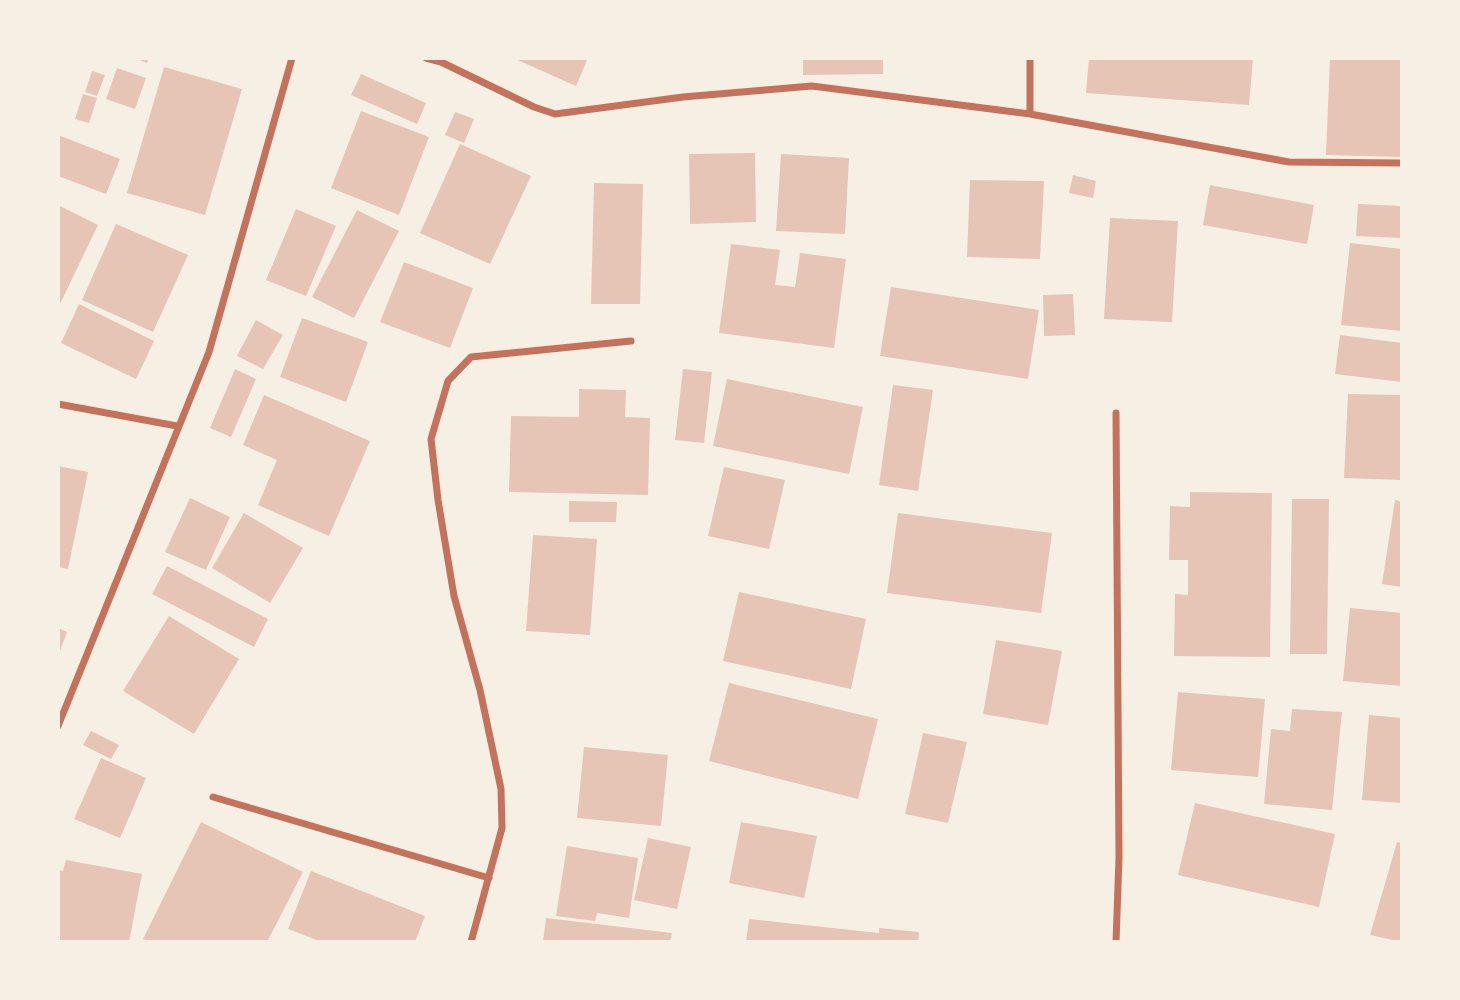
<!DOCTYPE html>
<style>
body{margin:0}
#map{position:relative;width:1460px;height:1000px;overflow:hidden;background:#f6efe4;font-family:Quicksand,sans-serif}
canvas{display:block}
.frame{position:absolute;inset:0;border:60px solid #f6efe4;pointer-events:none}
</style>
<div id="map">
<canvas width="1460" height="1000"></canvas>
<div class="frame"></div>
</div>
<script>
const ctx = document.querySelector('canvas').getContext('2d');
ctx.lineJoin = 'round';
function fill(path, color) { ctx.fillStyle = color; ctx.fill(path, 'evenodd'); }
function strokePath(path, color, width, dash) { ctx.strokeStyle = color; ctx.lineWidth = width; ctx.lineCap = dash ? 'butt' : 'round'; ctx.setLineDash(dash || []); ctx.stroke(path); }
fill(new Path2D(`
 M133,58H149L147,63Z
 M513,58H588L576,86Z
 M803,58H883V74L803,75Z
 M1089,58H1253L1249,105L1086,93Z
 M1330,58H1402V157L1326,155Z
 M164,67L242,89L205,215L127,193Z
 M117,68L146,78L135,109L106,99Z
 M92,71L105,75L97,96L85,92Z
 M361,74L426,103L417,124L351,95Z
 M83,94L97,98L89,123L75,119Z
 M361,111L429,137L399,215L331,188Z
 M455,112L474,119L464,143L445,135Z
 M58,135L120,159L106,194L58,176Z
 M460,144L531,176L490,264L420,233Z
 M755,153L756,222L690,224L689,154Z
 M781,154L849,158L845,234L776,231Z
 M1073,175L1096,181L1093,198L1069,193Z
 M970,180L1044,181L1040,259L967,257Z
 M594,183L643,184L640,304H591Z
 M1210,185L1314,205L1307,244L1203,225Z
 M1358,204L1402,206V238L1356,236Z
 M58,205L98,225L58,308Z
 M296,209L336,226L306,296L266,280Z
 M357,210L399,231L354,318L312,297Z
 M1110,218L1178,221L1172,322L1104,319Z
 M116,224L188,255L153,332L82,300Z
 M1350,243L1402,249V331L1341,325Z
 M731,244L780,250L775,285L795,287L800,253L846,259L834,348L719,333Z
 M404,262L473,288L450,348L380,322Z
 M891,287L1039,310L1028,379L880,356Z
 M1073,294L1075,335L1044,336L1043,295Z
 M79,304L154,341L136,379L61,343Z
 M302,318L368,342L346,402L280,377Z
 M256,320L283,335L263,369L237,356Z
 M1340,335L1402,343V382L1335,374Z
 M235,369L256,379L231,437L210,428Z
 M683,369L712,372L704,443L675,440Z
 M727,379L863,407L849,474L713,446Z
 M893,385L933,390L918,491L879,485Z
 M579,389L626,390L625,417L650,418L648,495L509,492L511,416L579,417Z
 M1348,394L1402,395V480L1344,478Z
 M264,395L370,441L329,536L258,505L277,460L243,445Z
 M58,466L88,472L68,569L58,567Z
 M724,467L785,480L769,549L708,536Z
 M1190,492L1272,493L1270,657L1174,656L1175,594L1188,595V560H1169L1170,506L1190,507Z
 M190,498L230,517L206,570L165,552Z
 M1292,499H1329L1327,654H1290Z
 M1395,500L1402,502V587L1382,584Z
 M569,501L617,502L616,522H569Z
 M244,513L303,548L270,603L212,568Z
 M898,513L1052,533L1041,613L887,593Z
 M533,535L597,539L590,635L526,631Z
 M167,566L268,619L254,647L152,594Z
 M739,592L866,619L851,689L723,661Z
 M1350,608L1402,613V686L1343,681Z
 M169,616L239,659L194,734L123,691Z
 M58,628L67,632L58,656Z
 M996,640L1062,651L1048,725L983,714Z
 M729,683L878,719L858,799L709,761Z
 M1178,692L1265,699L1258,777L1171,770Z
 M1292,709L1342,712L1332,810L1264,804L1271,729L1290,731Z
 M1369,715L1402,718V803L1362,800Z
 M91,731L119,745L111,759L83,745Z
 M923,733L967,742L948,823L905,814Z
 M584,747L668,755L661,826L577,818Z
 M101,758L146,778L120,838L74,819Z
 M1195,803L1335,834L1319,907L1178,875Z
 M201,822L303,872L267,942H150L143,939Z
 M741,822L817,836L804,898L729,883Z
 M648,838L691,847L677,909L634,900Z
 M1397,842L1402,843V942L1370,935Z
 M567,846L638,858L629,918L597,913L595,921L556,916Z
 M66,860L142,874L129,942H58V870L63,871Z
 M311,871L425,916L415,942H322L288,929Z
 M546,918L672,933L670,942H543Z
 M749,919L879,933V928L919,932L918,942H746Z`), '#e6c5b7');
strokePath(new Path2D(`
 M426,58L441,62L534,107L555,114L683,97L812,86L1030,114L1289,162L1402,163
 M1030,114V58
 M58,404L177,426
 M58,726L209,352L292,58
 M213,797L489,878
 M471,942L502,828L501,789L480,690L454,596L438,500L431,439L448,381L471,357L631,341
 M1116,942L1119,858L1116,413`), '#c5725c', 7);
</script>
